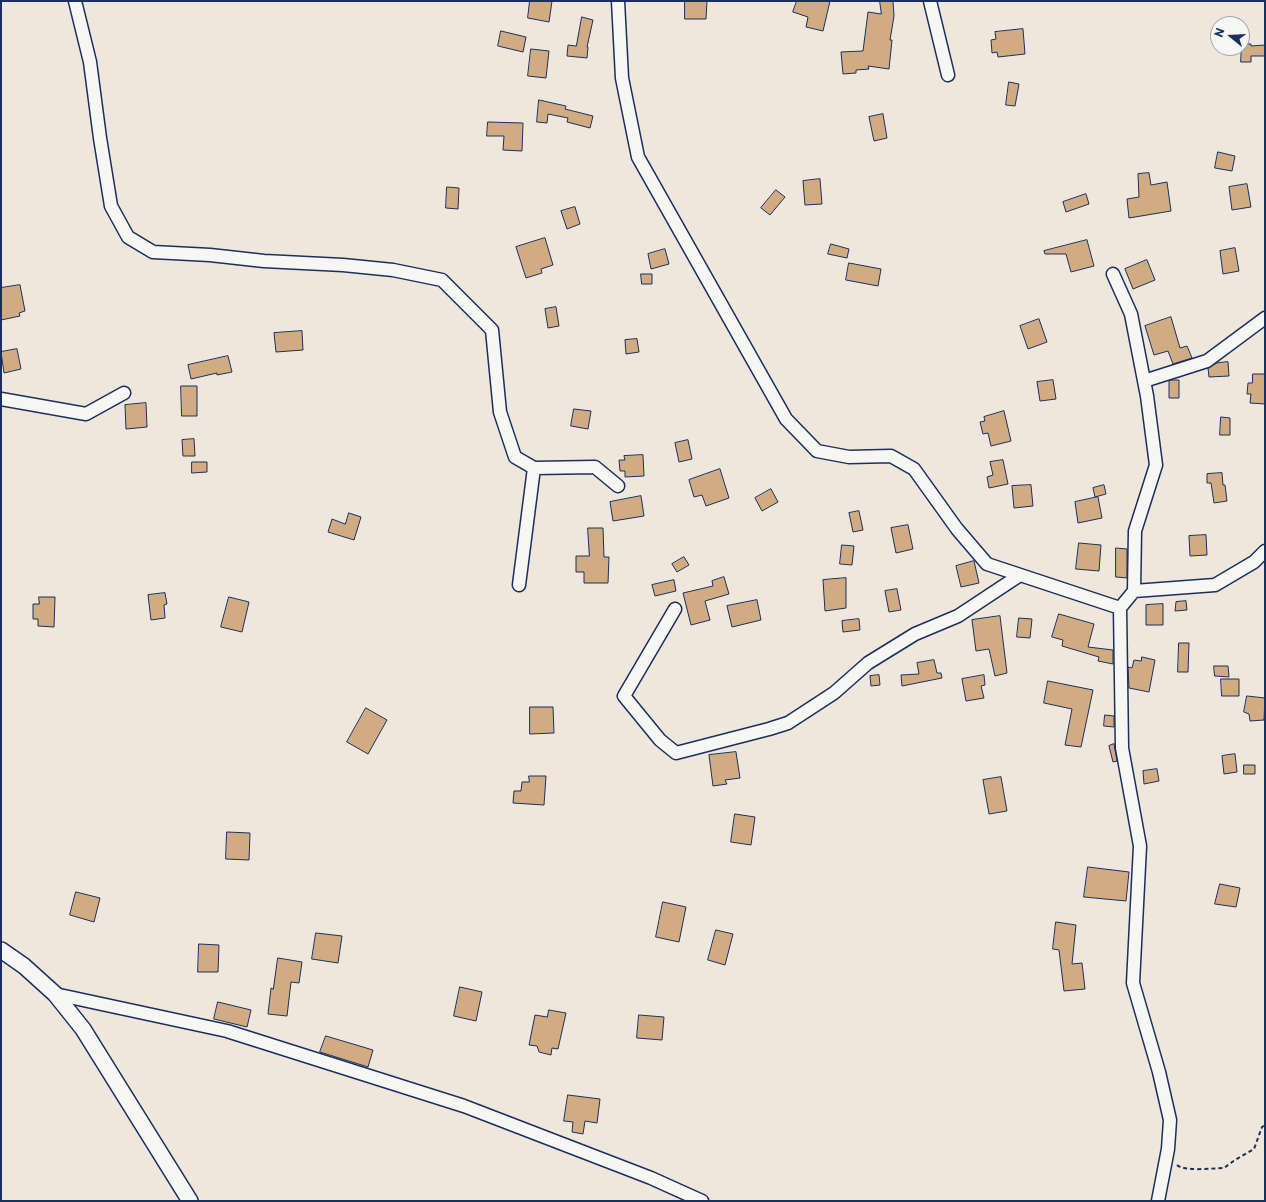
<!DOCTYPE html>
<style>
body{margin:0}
#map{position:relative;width:1266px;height:1202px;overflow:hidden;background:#efe7dc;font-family:"Playpen Sans",sans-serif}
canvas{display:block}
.frame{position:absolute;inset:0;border:2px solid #1b2f5e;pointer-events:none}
.north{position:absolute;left:1210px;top:16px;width:40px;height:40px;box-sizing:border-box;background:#f6f6f2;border:1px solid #9ea6b7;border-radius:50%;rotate:288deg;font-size:11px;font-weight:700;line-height:16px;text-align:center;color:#1b2f5e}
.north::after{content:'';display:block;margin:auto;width:14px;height:18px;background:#1b2f5e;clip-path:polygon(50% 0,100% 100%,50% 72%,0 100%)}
</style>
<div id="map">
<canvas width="1266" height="1202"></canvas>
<div class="frame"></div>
<div class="north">N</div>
</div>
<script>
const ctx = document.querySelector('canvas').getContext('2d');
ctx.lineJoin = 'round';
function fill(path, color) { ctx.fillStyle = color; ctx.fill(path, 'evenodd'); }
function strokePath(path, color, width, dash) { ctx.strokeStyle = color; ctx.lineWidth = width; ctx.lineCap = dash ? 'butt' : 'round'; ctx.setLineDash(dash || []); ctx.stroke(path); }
const building = new Path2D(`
 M530,1H552L549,22L528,18Z
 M685,1H707L706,19H685Z
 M797,1H830L823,31L806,27L808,17L793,12Z
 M880,1H893L894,16L890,40H892L889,69L868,66L869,69L856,70V73L843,74L841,52L863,51L868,12L881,14Z
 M582,17L593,20L587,47H588L587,58L567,56L568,45L576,46Z
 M1023,29L1025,54L998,57L997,52L992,53L991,40L996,39L995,32Z
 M501,31L526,37L523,52L498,46Z
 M1242,44H1251V46L1265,45V56H1251V62H1241Z
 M531,49L549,51L546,78L528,76Z
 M1009,82L1019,84L1015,106L1006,105Z
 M539,100L566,106L565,109L593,116L590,128L567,122L568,118L548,114L547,123L537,122Z
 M883,114L887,138L874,141L869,117Z
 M488,122L523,123L522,151L503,150L504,136H487Z
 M1218,152L1235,156L1232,171L1215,168Z
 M1149,173L1151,185L1167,182L1171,211L1129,218L1127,199L1139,197L1138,174Z
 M820,179L822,204L805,205L803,181Z
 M1247,184L1251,207L1232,210L1229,187Z
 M447,187L459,188L458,209L446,208Z
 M776,190L785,197L770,215L761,208Z
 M1086,194L1089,204L1066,212L1063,202Z
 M575,207L580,224L567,229L561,211Z
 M545,238L553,265L541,269L542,273L526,278L516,247Z
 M1087,240L1094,266L1071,272L1066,254H1045L1044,251Z
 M831,244L849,249L847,258L828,254Z
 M1235,248L1239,271L1223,274L1220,251Z
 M665,249L669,264L651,269L648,254Z
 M1147,260L1155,280L1133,289L1125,269Z
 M849,263L881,269L878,286L846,280Z
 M641,274H652V284H642Z
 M20,285L25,311L19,313L20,316L1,320V288Z
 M556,307L559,326L548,328L545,309Z
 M1171,317L1180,348L1187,346L1192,358L1173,364L1168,351L1154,355L1145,326Z
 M1039,319L1047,342L1028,349L1020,326Z
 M302,331L303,350L276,352L274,333Z
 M637,339L639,352L626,354L625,340Z
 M17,349L21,369L4,373L1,352Z
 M228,356L232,372L217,375V373L191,379L188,365Z
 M1228,362L1229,376L1209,377L1208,368L1217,363Z
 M1253,374H1265V404L1250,403L1251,394H1247L1248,383H1252Z
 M1053,380L1056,399L1040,401L1037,382Z
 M1173,380H1179V398H1169V381Z
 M181,386H197V416H182Z
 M146,403L147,427L126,429L125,405Z
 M574,409L591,411L588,429L571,426Z
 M1004,411L1011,441L991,446L988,433L983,434L980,422L985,421L984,417Z
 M1221,417L1230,418V435H1220Z
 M194,439L195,456H183L182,440Z
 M688,440L692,459L679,462L675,443Z
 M643,455L644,476L625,477V471H620L619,460H625L624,456Z
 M1003,460L1008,484L989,488L987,477L993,475L990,462Z
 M192,462H207V472L192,473Z
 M720,469L729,498L706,506L702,495L694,497L689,480Z
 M1222,473L1223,485H1225L1227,501L1214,503L1211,483H1207V474Z
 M1031,485L1033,506L1014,508L1012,486Z
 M1104,485L1106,494L1095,497L1093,488Z
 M771,489L778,502L762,511L755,498Z
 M641,496L644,516L613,521L610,502Z
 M1098,497L1102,518L1078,523L1075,502Z
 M859,511L863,530L853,532L849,513Z
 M349,513L361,517L354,540L328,532L332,519L345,524Z
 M908,525L913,549L896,553L891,528Z
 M588,528H603L604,557H609L608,583H584V572H576V556H589Z
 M1206,535L1207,555L1190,556L1189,536Z
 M1079,543L1101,545L1099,571L1076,569Z
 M842,545L854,546L852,565L840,564Z
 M1116,548L1127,549V578L1116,577Z
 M684,557L689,565L677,572L672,564Z
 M974,561L979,583L961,587L956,566Z
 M724,577L729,594L705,601L710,620L691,625L683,593L713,586L712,581Z
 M846,578V608L825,611L823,580Z
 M674,580L676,591L655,596L652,585Z
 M897,589L901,610L889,612L885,591Z
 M165,593L167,604L164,605L165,618L151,620L148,595Z
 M39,597H55L54,627L38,626V619H33V604H39Z
 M229,597L249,602L242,632L221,627Z
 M757,600L761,620L732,627L727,606Z
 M1186,601L1187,610L1175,611L1176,602Z
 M1163,604V625H1146V605Z
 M1059,614L1094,624L1088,647L1113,650V664L1098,661L1099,657L1062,646L1063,640L1052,637Z
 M1000,616L1007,673L995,676L989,649L976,651L972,620Z
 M1019,618L1032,619L1030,638L1017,637Z
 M859,619L860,630L843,632L842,621Z
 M1179,643H1189L1188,672H1178Z
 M1142,657L1155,660L1149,692L1129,688L1128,667L1132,668L1134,660L1141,661Z
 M934,660L937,673H941L942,678L902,686L901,675L919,674L917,663Z
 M1214,666H1228L1229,677L1215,676Z
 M879,675L880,685L871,686L870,676Z
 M984,675L985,685L981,686L984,698L966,701L962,679Z
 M1221,679H1239V696H1222Z
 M1048,681L1093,690L1081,747L1065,745L1072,709L1044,703Z
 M1247,696L1265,698L1264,720L1250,721L1249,714L1244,712Z
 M530,707H553L554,733L530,734Z
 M366,708L387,720L368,754L347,742Z
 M1105,715L1114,716V727L1104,726Z
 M1114,744L1117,761L1113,762L1109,746Z
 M736,752L740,778L725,780L727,784L713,786L709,755Z
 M1235,754L1237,772L1224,774L1222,756Z
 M1244,765H1255V774H1244Z
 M1157,769L1159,781L1144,784L1143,771Z
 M529,776H546L544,805L513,803L514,791H521L522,782H529Z
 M1001,777L1007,811L989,814L983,780Z
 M735,814L755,817L751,845L731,842Z
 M227,832L250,833L249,860L226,859Z
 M1088,867L1129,872L1126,901L1084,897Z
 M1220,884L1240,888L1236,907L1215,904Z
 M76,892L100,898L94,922L70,915Z
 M663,902L686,907L679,942L656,937Z
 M1056,922L1076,925L1072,964L1082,963L1085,989L1064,991L1059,950L1053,949Z
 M716,930L733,934L725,965L708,960Z
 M316,933L342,936L338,963L312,959Z
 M199,944L219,945L218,972H198Z
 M278,958L302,962L299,983L291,982L287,1016L268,1014L271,988L273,989Z
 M460,987L482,992L476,1021L454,1016Z
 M218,1002L251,1010L247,1027L214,1019Z
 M549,1010L566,1013L558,1049L552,1048L551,1055L539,1052L537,1046L529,1045L535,1015L547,1017Z
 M639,1015L664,1017L662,1040L637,1038Z
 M326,1036L373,1050L368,1067L320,1052Z
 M568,1095L600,1099L597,1123L585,1121L583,1134L572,1132L573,1122L564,1121Z`);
fill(building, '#d1ac83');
strokePath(building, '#1b2f5e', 1);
const minor = new Path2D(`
 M75,1L90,62L100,138L111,206L128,237L153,252L210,255L264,261L343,265L393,270L442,280L492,330L500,412L515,457L534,468
 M618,1L622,78L638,157L786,419L817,451L849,457L891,456L914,469L957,529L987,564L1120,608L1122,748L1140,846L1133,983L1159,1072L1170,1120L1168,1149L1158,1201
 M930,1L948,75
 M1113,274L1131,314L1147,396L1156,465L1135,531L1134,591L1120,608
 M1144,381L1207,361L1265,318
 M1,399L86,414L124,393
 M519,585L534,468L595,467L618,486
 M1134,591L1215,585L1254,562L1265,551
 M675,609L624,696L660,740L676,753L769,729L788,723L834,693L868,663L915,634L958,616L1020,575
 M55,994L227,1031L464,1106L651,1178L702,1201`);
const major = new Path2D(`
 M1,950L24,966L55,994L83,1029L190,1201`);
strokePath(minor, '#1b2f5e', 15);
strokePath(major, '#1b2f5e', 18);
strokePath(new Path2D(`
 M1177,1165C1185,1172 1213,1168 1224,1168L1235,1160L1254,1149L1262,1127L1265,1125`), '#1b2f5e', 2, [4, 3]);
strokePath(minor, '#f6f6f2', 12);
strokePath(major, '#f6f6f2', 15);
</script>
